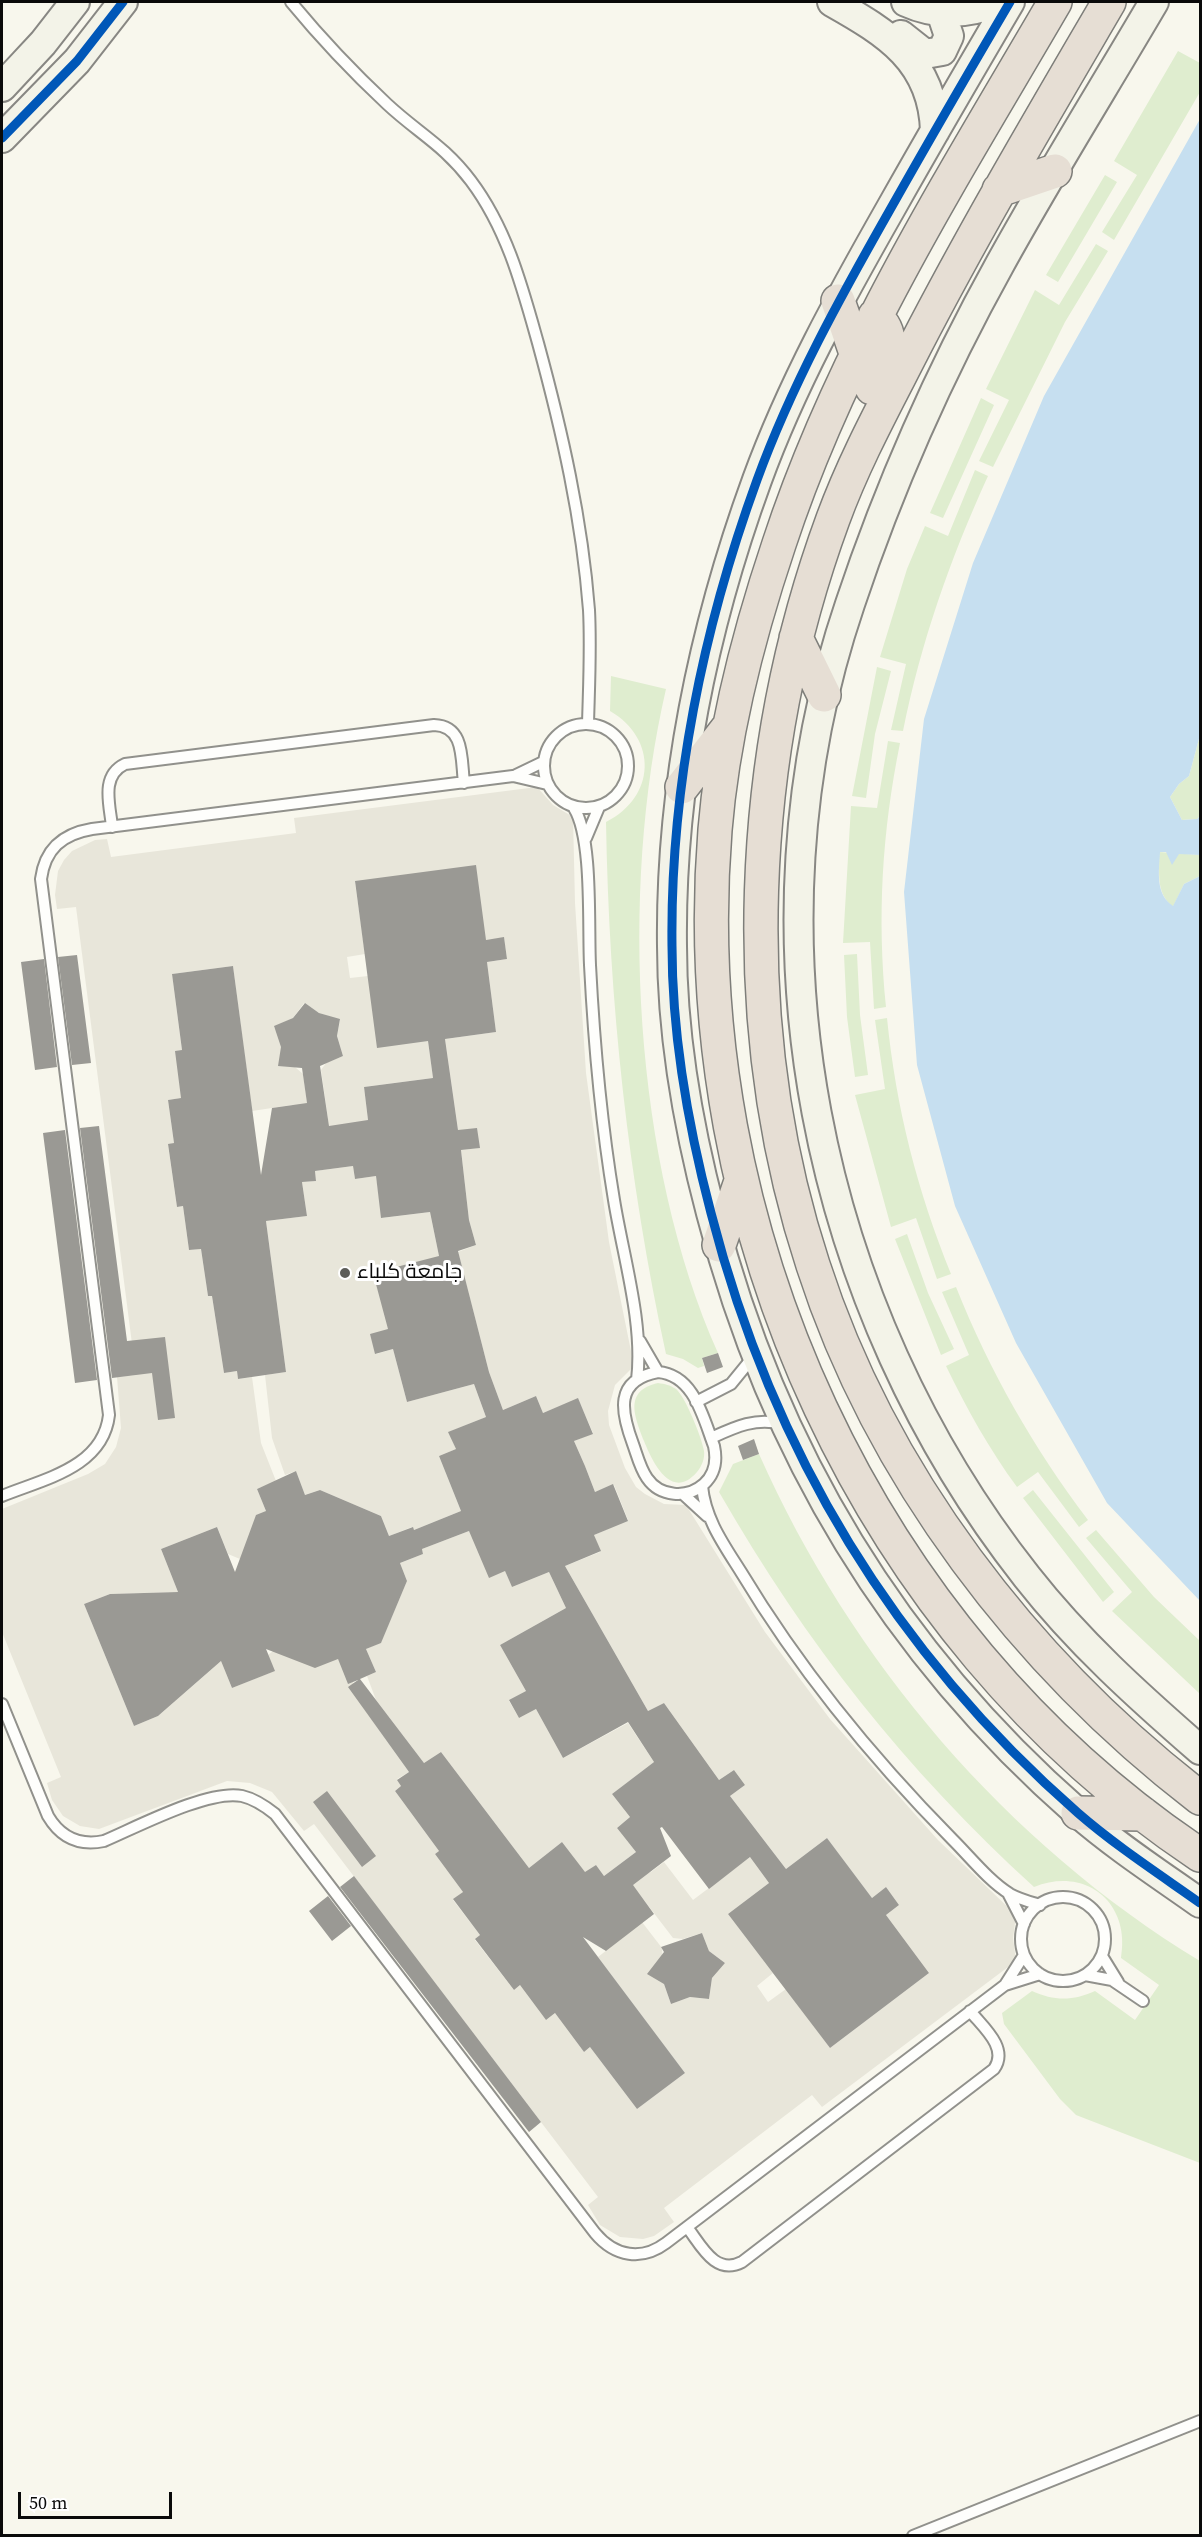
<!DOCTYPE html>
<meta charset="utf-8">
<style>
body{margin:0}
#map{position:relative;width:1202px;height:2537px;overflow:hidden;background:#f8f7ed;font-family:"Source Serif 4",serif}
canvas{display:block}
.frame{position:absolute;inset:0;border:3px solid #0a0a0a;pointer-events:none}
.scale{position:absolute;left:18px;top:2492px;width:154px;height:27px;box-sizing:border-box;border:3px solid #0a0a0a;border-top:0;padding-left:8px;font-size:18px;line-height:21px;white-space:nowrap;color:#0a0a0a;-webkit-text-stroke:4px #fff;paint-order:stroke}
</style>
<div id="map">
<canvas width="1202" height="2537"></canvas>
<div class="frame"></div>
<div class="scale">50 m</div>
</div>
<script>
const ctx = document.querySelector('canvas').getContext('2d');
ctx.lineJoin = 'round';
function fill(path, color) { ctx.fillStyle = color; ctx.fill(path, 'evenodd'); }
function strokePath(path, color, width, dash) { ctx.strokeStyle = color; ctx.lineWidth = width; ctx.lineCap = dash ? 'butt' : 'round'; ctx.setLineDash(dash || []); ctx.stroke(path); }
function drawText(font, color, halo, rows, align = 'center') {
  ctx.font = font + ' "Source Serif 4",Cairo,serif'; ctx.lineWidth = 6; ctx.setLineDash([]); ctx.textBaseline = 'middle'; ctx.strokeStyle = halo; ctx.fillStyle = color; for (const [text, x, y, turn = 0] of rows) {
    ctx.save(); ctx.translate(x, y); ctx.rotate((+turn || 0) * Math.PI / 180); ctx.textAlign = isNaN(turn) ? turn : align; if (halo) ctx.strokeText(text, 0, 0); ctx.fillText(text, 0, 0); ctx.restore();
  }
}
fill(new Path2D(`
 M1178,51L1200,63V92L1114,240L1102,232L1137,175L1114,161Z
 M1105,175L1117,182L1058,282L1046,275Z
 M1096,244L1108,251L1065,322L993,467L979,461L1009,400L986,389L1035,290L1059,305Z
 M981,398L994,405L943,518L930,513Z
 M975,470L988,476C950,559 921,642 903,731L891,730L906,664L880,657L907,569L925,526L948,536Z
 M877,667L891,671L875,734L866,798L852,796Z
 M611,676L666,689C619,891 633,1162 718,1353L702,1358L704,1366L698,1368L683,1359L666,1354C628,1177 609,1004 606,822C656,797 658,739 610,711Z
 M1200,735V816L1197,819L1182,820L1170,797L1179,784L1189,776Z
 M888,741L900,743C882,832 877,917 886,1007L874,1009L870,942L843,943L851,806L877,808Z
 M1159,852L1200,855V876L1184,884L1173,907C1155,893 1160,871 1159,852Z
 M857,954L860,1015L868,1075L855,1077L847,1017L844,955Z
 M887,1018C896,1108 917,1190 951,1274L937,1279L916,1218L891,1227L855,1095L885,1089L875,1020Z
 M907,1234L928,1293L954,1349L941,1355L895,1239Z
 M956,1287C990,1372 1033,1447 1088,1520L1079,1527L1038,1472L1017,1487C989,1449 967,1409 946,1366L969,1355L942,1292Z
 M658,1383C665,1384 670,1385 676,1389C685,1396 702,1438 704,1451C705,1458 702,1466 697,1472C671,1502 652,1461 644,1441C635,1417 623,1391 658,1383Z
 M759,1454C851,1661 1006,1843 1200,1961V2163L1076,2115L1060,2099L1004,2024L1002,2013L1032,1991C1054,2001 1073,2001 1095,1991L1135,2020L1159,1985L1121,1958C1131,1903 1086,1866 1034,1887C904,1768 807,1645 719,1492L733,1464Z
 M1033,1490L1114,1592L1103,1602L1023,1498Z
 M1096,1530L1154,1597L1200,1641V1694L1112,1611L1132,1592L1086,1538Z`), '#dfedcf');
fill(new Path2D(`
 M537,787L553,805L573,817L575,903L586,1073L609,1242L634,1366L615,1385L608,1411L609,1425L625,1468L636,1487L645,1494L664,1504L686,1505L765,1632L830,1719L938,1840L1016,1915L1013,1938L1016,1961L822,2107L812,2095L664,2208L674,2222L654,2236L643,2239L620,2237L600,2225L588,2205L598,2197L314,1824L304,1831L272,1792L250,1783L227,1781L99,1829L80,1826L63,1816L52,1800L47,1783L61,1777L2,1632V1509L88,1474L105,1464L116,1447L121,1428L117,1377L136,1375L76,907L57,909L55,895L58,871L64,860L72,851L95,840L107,839L111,857L296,833L294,818ZM355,882L486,940L504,938L507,959L487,962L496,1032L445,1039L458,1130L479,1148L461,1150L469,1220L476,1245L458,1252L489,1372L503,1410L536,1396L543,1413L578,1399L593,1433L574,1441L585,1466L595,1492L614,1485L628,1520L594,1535L600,1552L565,1566L648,1711L664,1703L719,1780L734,1770L745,1785L730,1796L786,1869L827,1838L872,1898L886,1887L899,1905L886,1915L929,1973L830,2048L786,1989L768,2002L757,1986L773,1973L728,1914L769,1883L750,1857L693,1900L664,1862L651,1872L627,1878L673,1938L683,1939L702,1933L709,1951L725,1963L712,1978L709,1999L690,1997L671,2004L664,1984L662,1948L615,1887L630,1932L598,1957L685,2073L637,2109L590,2047L584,2052L555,2013L546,2020L520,1985L514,1990L475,1940L480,1935L453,1900L463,1892L435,1854L439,1851L395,1791L401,1786L397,1779L409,1772L362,1706L353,1682L338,1659L273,1651L268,1655L274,1671L232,1688L221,1661L158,1716L134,1726L84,1604L110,1594L178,1592L161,1549L217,1527L228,1554L240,1559L266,1511L257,1489L276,1481L261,1443L252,1377L238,1379L237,1371L224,1373L212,1296H208L201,1249L189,1250L183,1206L177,1207L168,1145L174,1143L168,1100L181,1098L182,1050L172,974L233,966L252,1111L292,1105L315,1157L303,1074L295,1067L274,1027L293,1018L304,1003L319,1013L340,1020L337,1036L343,1056L326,1063L321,1070L333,1155L368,1120L364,1087L433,1078L428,1041L368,976L350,978L347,957L365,954Z
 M353,1166L355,1179L376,1176L382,1218L430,1212L439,1256L388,1329L376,1354L393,1349L407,1402L474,1384L486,1417L449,1432L456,1449L439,1456L461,1511L414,1530L412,1527L389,1536L381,1516L320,1490L305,1495L296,1471L285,1475L272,1438L265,1375L286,1372L266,1221L307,1216L302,1182L316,1181L315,1171Z
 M469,1531L505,1571L512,1587L549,1572L566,1608L500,1645L526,1691L509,1701L519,1718L536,1709L563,1758L628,1723L654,1762L612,1794L630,1817L617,1828L636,1852L604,1876L596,1865L585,1873L562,1842L529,1868L441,1752L424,1763L376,1700L367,1676L376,1672L366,1649L381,1642L407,1581L400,1563L423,1554L422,1549Z`), '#e8e6da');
fill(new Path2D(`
 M1200,119V735L1189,776L1179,784L1170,797L1182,820L1197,819L1200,816V855L1179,854L1172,865L1166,852H1160C1159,871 1155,894 1173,906L1184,884L1200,876V1601L1107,1503L1016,1343L955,1206L917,1065L904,892L924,719L973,563L1044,396Z`), '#c6dff0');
fill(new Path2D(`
 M476,865L486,940L504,937L507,959L487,962L496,1032L445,1039L458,1130L477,1128L480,1148L461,1150L469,1220L476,1245L458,1251L489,1372L503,1410L536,1396L543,1413L578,1398L593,1434L574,1441L585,1466L595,1492L613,1484L628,1521L594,1535L601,1551L565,1566L648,1711L664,1703L719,1780L734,1770L745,1785L730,1796L786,1869L827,1838L872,1898L886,1887L899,1905L886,1915L929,1973L830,2048L728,1914L769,1883L750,1857L709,1889L662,1827L660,1828L671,1856L633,1885L654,1914L606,1951L583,1937L685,2073L637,2109L590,2047L584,2052L555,2013L546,2020L520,1985L514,1990L475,1939L480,1935L453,1899L463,1892L435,1854L439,1851L395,1791L401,1786L397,1780L409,1772L348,1687L358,1680L348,1684L338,1659L315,1668L266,1649L275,1671L232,1688L221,1661L158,1716L134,1726L84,1604L110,1594L178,1592L161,1549L217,1527L235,1572L256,1515L266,1511L257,1489L296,1471L305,1495L320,1490L381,1516L389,1536L413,1527L414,1530L461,1511L439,1456L456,1449L448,1432L486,1417L474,1384L407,1402L393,1349L375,1354L370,1334L388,1329L373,1273L439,1256L430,1212L381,1218L376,1176L355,1179L353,1166L315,1171L316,1181L302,1182L307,1216L266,1221L286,1372L238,1379L237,1371L224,1373L212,1296H208L201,1249L189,1250L183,1206L177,1207L168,1144L174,1143L168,1100L181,1098L175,1051L182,1050L172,974L233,966L261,1175L272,1108L307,1103L302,1068L278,1066L281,1047L274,1026L293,1018L305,1003L319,1013L340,1019L337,1036L343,1056L320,1066L329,1126L368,1120L364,1087L433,1078L428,1041L377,1048L355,881ZM469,1531L489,1578L505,1571L512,1587L549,1572L566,1608L500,1645L526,1691L509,1700L519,1718L536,1709L563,1758L628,1722L654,1762L612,1794L630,1817L617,1828L636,1852L604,1876L596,1865L585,1872L562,1842L529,1868L441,1752L424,1763L360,1679L376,1672L366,1649L381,1643L407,1581L400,1563L423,1554L422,1549Z
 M77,955L91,1063L72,1065L58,957Z
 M44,959L57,1067L35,1070L21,962Z
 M99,1126L127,1341L165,1337L175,1418L158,1420L152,1373L112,1378L80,1128Z
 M65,1130L97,1380L75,1383L43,1133Z
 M718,1353L723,1367L707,1373L702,1358Z
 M754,1439L759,1454L743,1460L738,1446Z
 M327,1791L376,1856L362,1867L313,1802Z
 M354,1876L541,2122L529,2132L340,1887Z
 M328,1896L351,1926L332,1941L309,1911Z
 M702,1933L709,1951L725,1963L712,1978L709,1999L690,1997L671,2004L664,1984L647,1974L664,1952L661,1947Z`), '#9a9994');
const lane = new Path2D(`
 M291,2C319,36 355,74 387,104C418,133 444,145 471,181C507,229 522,286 538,343C562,431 582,519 589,610C591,648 589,686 588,724
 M544 766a42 42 0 1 1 84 0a42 42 0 1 1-84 0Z
 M516,775L543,762
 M574,808C593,838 588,926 590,965C594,1043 601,1122 614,1200C623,1256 644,1324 637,1380
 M112,827C110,805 100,776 125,764L434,725C465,726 461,759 464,783
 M586,838L599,807
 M640,1341L658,1372
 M658,1372C694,1375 703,1417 714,1446C717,1460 715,1474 704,1484C687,1499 660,1497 647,1478C640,1468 637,1455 633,1444C621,1412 614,1380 658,1372Z
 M696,1402L731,1384L753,1357
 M711,1438C735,1427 756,1417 782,1424
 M702,1486C705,1519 724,1545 741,1572C800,1670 873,1759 953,1840C971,1858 989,1881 1010,1894C1019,1899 1030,1902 1040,1905
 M683,1494L707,1516
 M2,1496C43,1479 103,1468 109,1415L41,879C45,849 62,834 92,829L513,776L547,784
 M2,1704L48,1816C61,1838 80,1846 104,1841C137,1827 209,1789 242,1796C255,1799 265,1806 275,1814L595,2233C615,2257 642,2261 666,2243L1005,1985L1024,1955
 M1008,1893L1024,1924
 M1021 1939a42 42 0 1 1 84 0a42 42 0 1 1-84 0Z
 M1102,1956L1118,1982
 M1085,1975L1112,1980L1143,2001
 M1005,1985L1040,1974
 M687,2227C701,2245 715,2276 742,2262L994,2069C1009,2048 983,2027 970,2011
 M913,2536L1200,2421`);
const secondary = new Path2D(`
 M832,2C887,33 933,61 935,131
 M906,2C937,16 966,15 997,2
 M1010,2C970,70 930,139 891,208C841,296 792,384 757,480C703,628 670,788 672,946C672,1037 688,1126 711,1213C772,1450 894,1652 1078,1813C1116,1846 1159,1874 1200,1903
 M1154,2C1103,89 1049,175 1000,264C940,372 889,487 850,604C738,933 814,1307 1027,1577C1078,1642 1138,1696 1200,1750
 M901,35L925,54L942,51L949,36L941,12
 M2,87L43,43L75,2
 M2,138L77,61L123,2`);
const highway = new Path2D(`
 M1055,2C953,177 843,349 779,544C748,636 723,733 715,830C683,1227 867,1633 1200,1855
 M1109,2C1043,115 976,228 915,346C886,403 855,459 833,519C747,753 735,1027 813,1265C881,1476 1026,1664 1200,1798
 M999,190L1055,171
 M838,301L856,353
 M872,388C883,363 900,338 875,316
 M796,638L824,695
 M682,787L727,729
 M719,1245L741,1181
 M1078,1813L1143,1814`);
strokePath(lane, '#91918c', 14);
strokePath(secondary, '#888783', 32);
strokePath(highway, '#7e7e7a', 36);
strokePath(lane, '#fefefc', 10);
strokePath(secondary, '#f3f3e8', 28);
strokePath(highway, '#e6ded4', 33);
strokePath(new Path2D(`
 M1010,2C970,70 930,139 891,208C841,296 792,384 757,480C703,628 670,788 672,946C672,1037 688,1126 711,1213C772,1450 894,1652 1078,1813C1116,1846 1159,1874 1200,1903
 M2,138L77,61L123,2`), '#0057b8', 9);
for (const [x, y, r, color] of [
 [345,1273,6,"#5d5d59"]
]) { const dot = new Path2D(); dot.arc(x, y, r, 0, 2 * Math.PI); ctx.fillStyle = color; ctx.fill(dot); strokePath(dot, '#fff', 2); }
drawText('21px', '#0a0a0a', '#fff', [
 ["جامعة كلباء",357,1273]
], 'left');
</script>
